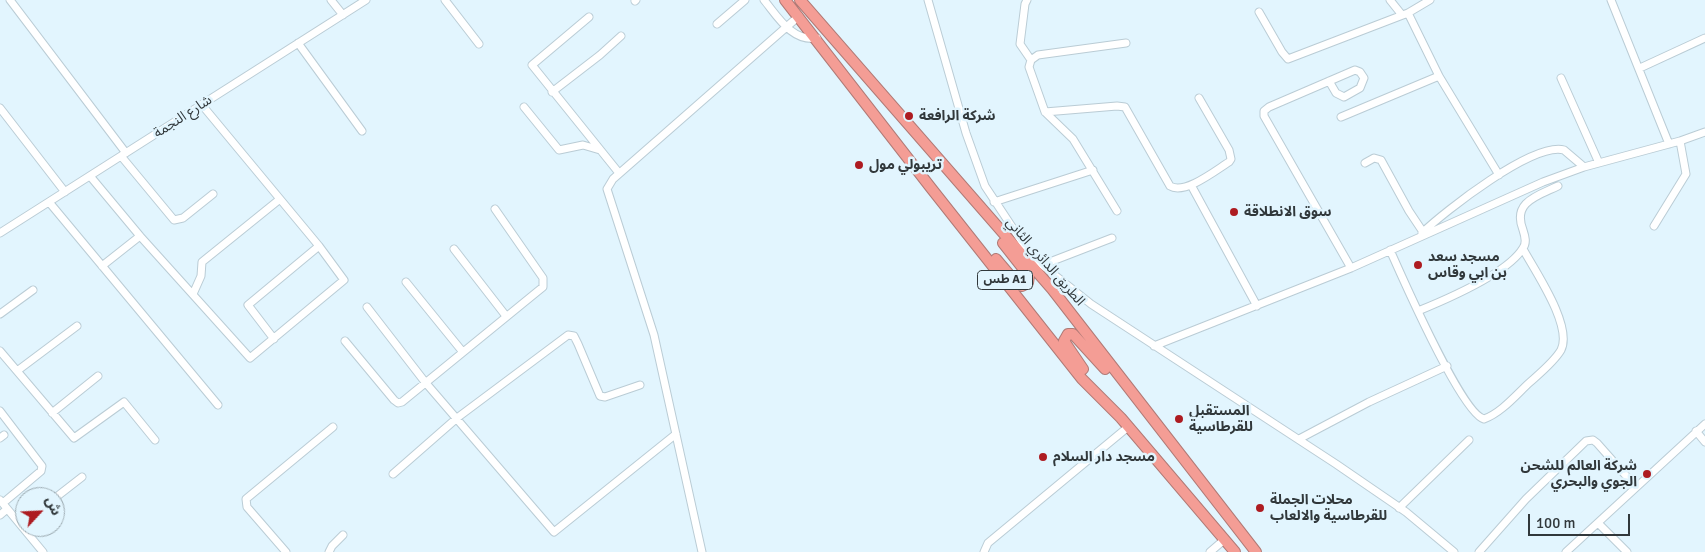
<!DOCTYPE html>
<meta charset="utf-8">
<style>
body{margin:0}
#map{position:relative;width:1705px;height:552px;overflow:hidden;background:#e2f5fe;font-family:Signika,"Noto Sans Arabic",sans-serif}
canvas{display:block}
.north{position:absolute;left:15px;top:487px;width:50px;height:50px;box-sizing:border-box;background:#e2f5fe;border:1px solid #9ba9b0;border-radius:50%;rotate:65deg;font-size:14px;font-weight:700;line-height:20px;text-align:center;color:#31383b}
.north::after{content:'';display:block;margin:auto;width:18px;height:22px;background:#ad1b21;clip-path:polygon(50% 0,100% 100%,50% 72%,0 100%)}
.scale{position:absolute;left:1528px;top:514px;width:102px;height:22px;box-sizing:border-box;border:2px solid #31383b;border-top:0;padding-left:6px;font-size:15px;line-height:18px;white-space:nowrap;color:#31383b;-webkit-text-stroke:4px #e2f5fe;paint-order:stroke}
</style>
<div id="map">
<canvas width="1705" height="552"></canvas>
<div class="north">ش</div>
<div class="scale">100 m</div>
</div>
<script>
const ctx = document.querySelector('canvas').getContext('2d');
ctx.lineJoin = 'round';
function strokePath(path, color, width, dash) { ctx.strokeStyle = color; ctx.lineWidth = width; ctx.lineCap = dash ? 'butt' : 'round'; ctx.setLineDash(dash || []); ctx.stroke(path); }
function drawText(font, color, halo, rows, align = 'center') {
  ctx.font = font + ' Signika,"Noto Sans Arabic",sans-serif'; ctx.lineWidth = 5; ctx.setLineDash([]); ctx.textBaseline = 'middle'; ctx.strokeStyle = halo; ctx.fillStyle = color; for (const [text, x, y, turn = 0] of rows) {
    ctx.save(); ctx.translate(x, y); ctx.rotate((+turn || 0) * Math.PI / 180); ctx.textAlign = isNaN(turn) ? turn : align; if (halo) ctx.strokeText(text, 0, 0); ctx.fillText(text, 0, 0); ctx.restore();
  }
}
const minor = new Path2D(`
 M10,0L126,153
 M331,0L343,15
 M445,0L479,44
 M764,0C778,17 792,42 817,38
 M928,0L966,133L985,186L1024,245L1042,265L1091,304L1336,464L1406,512L1454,552
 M1027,0L1025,4L1020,44L1031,60
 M1390,0L1402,15
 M1611,0L1669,144
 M635,1L636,0
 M1259,12L1282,52L1288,59L1408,13L1430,0
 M1408,13L1439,76L1499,175
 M589,17L532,65L619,173
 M717,24L745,0
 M298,43L362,131
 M1640,68L1705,38
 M1561,78L1599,163
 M1329,81L1336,93L1344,97L1360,88L1364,78L1360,72L1355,70L1269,107L1264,111V116L1351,268
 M552,92L600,55L621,36
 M524,107L559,150L583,145L600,150
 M0,108L65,192
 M1045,112L1117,106L1125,107L1170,186C1185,195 1216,170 1229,162L1231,159L1229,150L1199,98
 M1341,117L1439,76
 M121,156L174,220L183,218L213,194
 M1365,163L1374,158L1381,160L1409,211L1423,232
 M90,176L140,236L250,358L344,280L319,246L202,105
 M1191,185L1257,306
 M49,202L218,405
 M994,202L1093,170
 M1117,211L1073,139L1045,112L1029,67L1031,60L1038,55L1126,43
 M1654,226L1686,174L1680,141
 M0,233L366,0
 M1422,233C1445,211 1533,142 1564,150L1584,167
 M454,249L506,316
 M1390,250C1402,277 1462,414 1484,419C1501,413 1516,395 1529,383C1539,374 1554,362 1561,350C1573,326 1535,271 1523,249
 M1042,265L1112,238
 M102,266L140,236
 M406,282L462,351
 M193,294L201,276L202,262L280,199
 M367,307L425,382L554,532L676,434
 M1418,311C1445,300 1508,273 1523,248C1527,243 1525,236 1523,230C1512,202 1537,196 1558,186
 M0,314L33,290
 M274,339L248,305L319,246
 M345,341L394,400L398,403L402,402L538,291L543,287V278L495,209
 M1154,346L1351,268L1543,182L1584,167L1680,141L1705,132
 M0,351L74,438L124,402L155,440
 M17,371L77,326
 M0,411L42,466L41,471L3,503
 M52,413L98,376
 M1696,431L1705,442
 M0,438L4,435
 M1299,439L1369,402L1447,366
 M393,474L457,418L568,335L574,336L578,344L600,396L605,397L640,385
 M55,498L82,477
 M0,500L43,552
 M1399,508L1469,440
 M0,515L7,509
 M1598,523L1627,552
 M286,552L247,507L246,499L333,427
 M329,552L332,546L343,535
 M702,552L654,335L607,189L613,179L799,16
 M984,552L988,543L1128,427
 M1210,552L1224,540
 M1479,552L1526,499L1586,441L1593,440L1597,443L1636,487
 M1566,552L1705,424`);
const highway = new Path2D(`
 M785,0L931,188L1082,379L1121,418L1235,552
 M800,0L1052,289L1256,552
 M996,259L1018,285L1022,286L1028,283L1029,276L1003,243
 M1083,369L1064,341L1068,334H1073L1105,369`);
strokePath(minor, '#baccd5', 9);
strokePath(highway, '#b07a76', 12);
strokePath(minor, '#fff', 7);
strokePath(highway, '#f49d95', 10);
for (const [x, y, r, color] of [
 [909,116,5,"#ad1b21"],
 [859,165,5,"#ad1b21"],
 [1234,212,5,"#ad1b21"],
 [1418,265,5,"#ad1b21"],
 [1179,419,5,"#ad1b21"],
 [1043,457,5,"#ad1b21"],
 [1647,474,5,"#ad1b21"],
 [1260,508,5,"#ad1b21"]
]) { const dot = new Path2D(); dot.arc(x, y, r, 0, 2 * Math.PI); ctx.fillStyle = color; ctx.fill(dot); strokePath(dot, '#e2f5fe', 2); }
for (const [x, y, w] of [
 [1005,280,55]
]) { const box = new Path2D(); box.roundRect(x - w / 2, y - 9.5, w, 19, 4); ctx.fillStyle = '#e2f5fe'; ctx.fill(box); strokePath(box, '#31383b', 1); }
drawText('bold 12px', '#31383b', null, [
 ["طس A1",1005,280]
]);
drawText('bold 14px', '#31383b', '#e2f5fe', [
 ["شركة الرافعة",919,116],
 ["تريبولي مول",869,165],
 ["سوق الانطلاقة",1244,212],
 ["مسجد سعد",1428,257],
 ["بن ابي وقاس",1428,273],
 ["المستقبل",1189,411],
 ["للقرطاسية",1189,427],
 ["مسجد دار السلام",1053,457],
 ["شركة العالم للشحن",1637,466,"right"],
 ["الجوي والبحري",1637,482,"right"],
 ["محلات الجملة",1270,500],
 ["للقرطاسية والالعاب",1270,516]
], 'left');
drawText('14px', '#31383b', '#e2f5fe', [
 ["شارع النجمة",183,117,-33],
 ["الطريق الدائري الثاني",1045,262,49]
]);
</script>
